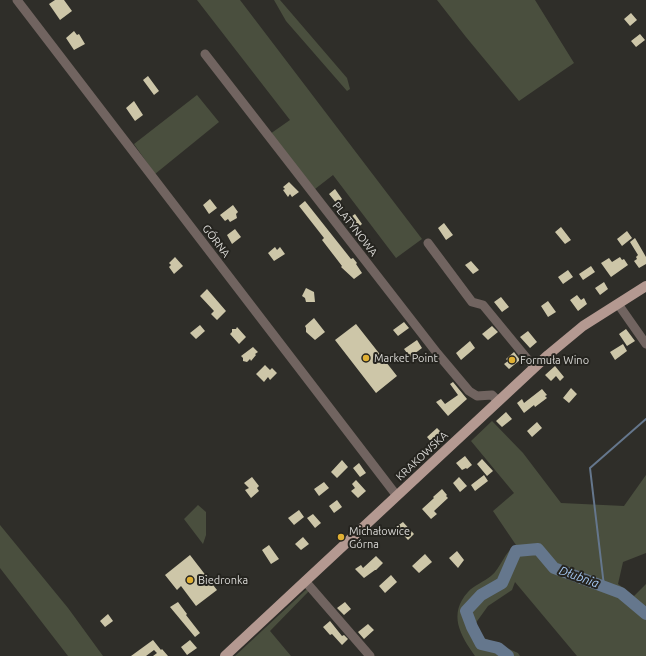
<!DOCTYPE html>
<meta charset="utf-8">
<style>
body{margin:0}
canvas{display:block;background:#2f2e29}
</style>
<canvas width="646" height="656"></canvas>
<script>
const ctx = document.querySelector('canvas').getContext('2d');
ctx.lineJoin = 'round';
function fill(path, color) { ctx.fillStyle = color; ctx.fill(path, 'evenodd'); }
function strokePath(path, color, width, dash) { ctx.strokeStyle = color; ctx.lineWidth = width; ctx.lineCap = dash ? 'butt' : 'round'; ctx.setLineDash(dash || []); ctx.stroke(path); }
function drawText(font, color, halo, rows, align = 'center') {
  ctx.font = font + ' Ubuntu,sans-serif'; ctx.lineWidth = 4; ctx.setLineDash([]); ctx.textBaseline = 'middle'; ctx.strokeStyle = halo; ctx.fillStyle = color; for (const [text, x, y, turn = 0] of rows) {
    ctx.save(); ctx.translate(x, y); ctx.rotate((+turn || 0) * Math.PI / 180); ctx.textAlign = isNaN(turn) ? turn : align; if (halo) ctx.strokeText(text, 0, 0); ctx.fillText(text, 0, 0); ctx.restore();
  }
}
fill(new Path2D(`
 M197,0H240L422,239L396,258L333,175L315,189L270,134L290,120Z
 M274,0H280L347,78L350,89L347,91L286,21Z
 M437,0H535L574,63L519,101L466,37Z
 M197,95L219,122L155,174L134,144Z
 M492,421L523,453L561,503L624,506L646,475V553L623,562L618,584L634,596L646,584V656H577L515,582L512,590L488,606L475,624L484,638L518,653L520,656H475C460,635 448,614 468,592C474,585 484,582 491,576C501,568 504,552 516,545L493,511L514,493L471,441Z
 M198,505L206,512V535L203,544L184,519Z
 M0,525L68,608L103,656H68L0,568Z
 M308,588L310,590L270,631L291,656H235Z`), '#4a4f3e');
strokePath(new Path2D(`
 M604,586L590,468L646,419`), '#65778d', 2);
strokePath(new Path2D(`
 M508,656L498,648L481,644L472,627L466,611L481,595L502,583L516,551L538,549L554,568L621,593L646,614`), '#65778d', 12);
fill(new Path2D(`
 M55,0H64L72,11L60,20L49,4Z
 M631,13L637,20L630,26L624,19Z
 M74,31L77,35L79,34L85,44L74,50L66,38Z
 M640,34L645,40L636,47L631,41Z
 M148,76L159,91L154,95L143,80Z
 M134,101L143,115L135,121L126,108Z
 M289,182L299,192L292,197L290,194L288,197L283,190L285,189L283,187Z
 M335,189L342,199L337,204L329,194Z
 M210,199L217,208L209,214L203,205Z
 M305,201L351,259L353,258L357,263L356,264L362,273L354,279L341,267L342,266L322,240L324,238L299,206Z
 M233,205L238,212L236,214L237,218L230,222L228,219L225,221L220,215Z
 M355,214L362,224L356,229L348,219Z
 M444,223L453,235L446,240L438,228Z
 M561,227L571,240L565,244L555,232Z
 M235,229L241,237L232,244L227,235Z
 M627,231L632,238L622,246L617,239Z
 M635,238L646,257V264L639,268L634,261L637,259L636,257L638,255L630,242Z
 M275,247L277,250L280,247L285,254L274,261L268,253Z
 M175,257L183,266L174,274L169,267L171,265L169,263Z
 M620,257L622,260L624,259L628,265L611,277L601,263L609,258L612,262Z
 M471,261L479,270L473,274L465,265Z
 M591,266L595,272L583,280L579,274Z
 M568,270L573,277L563,284L558,277Z
 M604,282L608,289L600,295L595,288Z
 M306,288L314,292L315,302H306L305,298L302,296Z
 M207,289L226,311L217,320L211,314L214,311L200,296Z
 M577,295L581,300L584,298L587,304L578,311L570,300Z
 M501,297L509,307L502,312L494,302Z
 M548,301L556,312L548,317L541,306Z
 M314,318L325,332L315,340L306,332V328L305,326Z
 M404,322L409,328L398,336L393,330Z
 M356,324L397,376L376,393L335,340Z
 M200,325L205,331L196,339L190,333Z
 M492,326L498,332L488,340L482,334Z
 M237,327L246,337L239,344L230,334L232,332V329H236Z
 M626,329L635,341L627,346L619,334Z
 M528,331L537,342L530,348L520,337Z
 M417,340L422,348L410,357L404,349Z
 M470,341L475,348L461,360L456,353Z
 M623,344L627,351L615,360L610,352Z
 M253,347L258,352L255,354L256,355L251,361L250,359L247,362L243,361V358L241,356Z
 M514,352L520,360L509,369L504,364L508,361L506,359Z
 M265,365L270,370L272,368L277,373L270,380L268,377L264,382L256,374Z
 M555,366L564,377L560,381L556,376L551,381L545,375Z
 M453,382L467,399L448,416L436,402L441,399L445,404L458,395L450,384Z
 M571,388L577,394L569,403L563,398Z
 M542,389L547,395L545,396L547,398L535,407L534,405L524,413L517,403L522,399L524,403Z
 M506,412L512,419L502,427L496,421Z
 M537,422L542,428L532,437L527,431Z
 M437,428L442,433L432,443L427,437Z
 M465,456L472,465L467,469L466,468L462,470L456,463Z
 M482,459L493,471L487,476L477,464Z
 M342,460L348,467L337,478L331,472Z
 M359,463L366,473L360,477L353,468Z
 M484,475L488,481L475,491L471,485Z
 M252,477L259,486L257,488L259,491L251,498L245,490L249,488L244,483Z
 M459,477L467,486L460,492L453,483Z
 M356,480L366,491L358,498L351,491L355,488L352,484Z
 M324,482L329,488L319,496L314,489Z
 M442,489L447,495L446,496L448,498L434,511L437,514L431,519L422,509L434,498L433,497Z
 M337,500L342,507L334,513L329,506Z
 M299,510L304,517L294,525L288,518Z
 M313,514L321,523L315,528L307,518Z
 M403,522L414,534L408,540L396,527Z
 M303,537L309,544L301,550L295,544Z
 M269,545L279,559L271,564L262,550Z
 M457,551L464,560L458,568L449,558Z
 M425,554L432,562L419,573L412,566Z
 M190,555L217,590L196,606L181,586L177,590L165,575Z
 M376,556L383,563L376,570H375L364,578L355,569L361,565L363,568Z
 M391,575L397,582L385,593L379,586Z
 M178,602L187,614L186,615L200,633L195,637L170,607Z
 M345,602L351,609L344,615L337,608Z
 M108,614L113,621L105,627L100,621Z
 M330,621L342,636L344,635L348,639L342,645L332,634L330,635L323,627Z
 M368,624L374,630L364,639L358,632Z
 M153,640L161,650L162,649L168,656H153L157,653L154,650L146,656H131Z
 M190,640L197,648L187,655L181,647Z`), '#cdc6a8');
strokePath(new Path2D(`
 M17,0L397,496
 M205,54L437,353L469,391L477,396L492,395L498,401
 M428,243L472,302L483,305L534,367
 M618,304L646,344
 M305,581L370,656`), '#716460', 9);
strokePath(new Path2D(`
 M225,656L548,355L583,326L646,286`), '#b49991', 10);
for (const [x, y, r, color] of [
 [366,358,4,"#e0b034"],
 [512,360,4,"#e0b034"],
 [341,537,4,"#e0b034"],
 [190,580,4,"#e0b034"]
]) { const dot = new Path2D(); dot.arc(x, y, r, 0, 2 * Math.PI); ctx.fillStyle = color; ctx.fill(dot); strokePath(dot, '#25241f', 1.5); }
drawText('11px', '#dad9d6', '#25241f', [
 ["PLATYNOWA",355,229,52],
 ["GÓRNA",216,241,53],
 ["KRAKOWSKA",422,456,-43]
]);
drawText('11px', '#dad9d6', '#25241f', [
 ["Market Point",374,358],
 ["Formuła Wino",520,360],
 ["Michałowice",349,531],
 ["Górna",349,544],
 ["Biedronka",198,580]
], 'left');
drawText('italic 12px', '#a6c9f4', '#25241f', [
 ["Dłubnia",579,577,20]
]);
</script>
